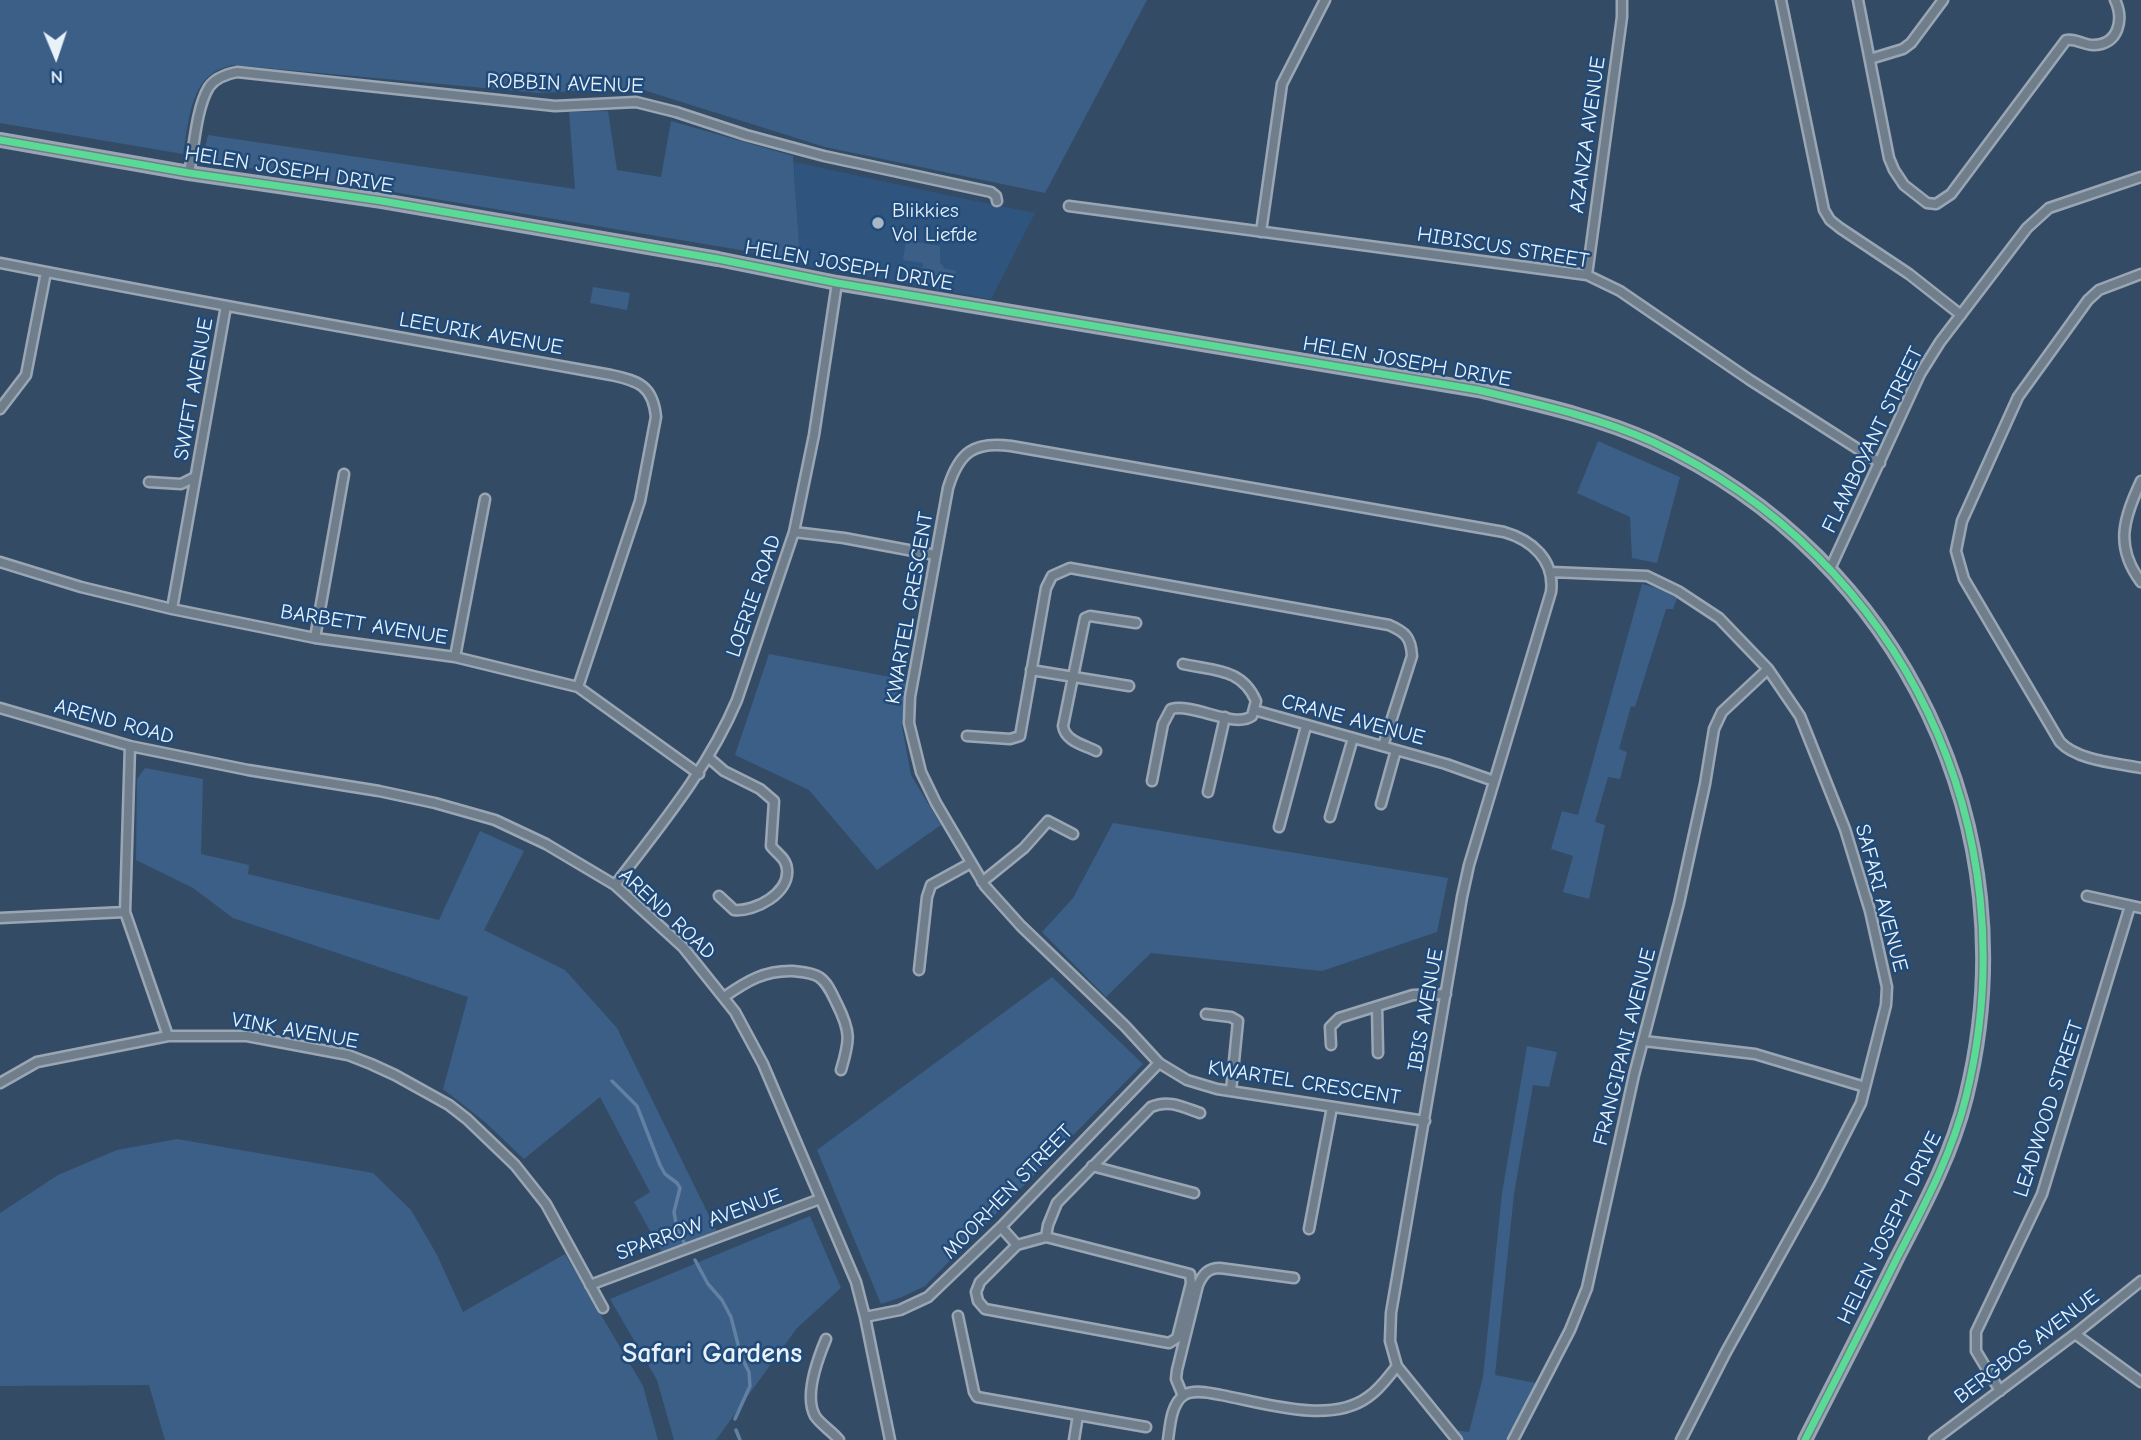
<!DOCTYPE html>
<style>
body{margin:0}
#map{position:relative;width:2141px;height:1440px;overflow:hidden;background:#344b65;font-family:"Comic Neue",sans-serif}
canvas{display:block}
.north{position:absolute;left:21px;top:21px;width:70px;height:70px;-webkit-text-stroke:5px #1f4a7a;paint-order:stroke;rotate:178deg;font-size:19px;font-weight:700;line-height:28px;text-align:center;color:#e8f1f8}
.north::after{content:'';display:block;margin:auto;width:24px;height:32px;background:#e8f1f8;clip-path:polygon(50% 0,100% 100%,50% 72%,0 100%)}
</style>
<div id="map">
<canvas width="2141" height="1440"></canvas>
<div class="north">N</div>
</div>
<script>
const ctx = document.querySelector('canvas').getContext('2d');
ctx.lineJoin = 'round';
function fill(path, color) { ctx.fillStyle = color; ctx.fill(path, 'evenodd'); }
function strokePath(path, color, width, dash) { ctx.strokeStyle = color; ctx.lineWidth = width; ctx.lineCap = dash ? 'butt' : 'round'; ctx.setLineDash(dash || []); ctx.stroke(path); }
function drawText(font, color, halo, rows, align = 'center') {
  ctx.font = font + ' "Comic Neue",sans-serif'; ctx.lineWidth = 5; ctx.setLineDash([]); ctx.textBaseline = 'middle'; ctx.strokeStyle = halo; ctx.fillStyle = color; for (const [text, x, y, turn = 0] of rows) {
    ctx.save(); ctx.translate(x, y); ctx.rotate((+turn || 0) * Math.PI / 180); ctx.textAlign = isNaN(turn) ? turn : align; if (halo) ctx.strokeText(text, 0, 0); ctx.fillText(text, 0, 0); ctx.restore();
  }
}
fill(new Path2D(`
 M794,162L951,196L1035,213L991,299L800,265Z`), '#2f557f');
fill(new Path2D(`
 M0,0H1147L1045,193L825,147L637,88L539,93L233,65C227,67 218,69 213,73C189,89 188,128 183,154L0,123Z
 M608,111L617,170L661,177L671,121L793,156L800,260L202,160L208,135L575,189L569,112Z
 M906,240L940,246V262L944,268L956,271L952,287L920,282L923,263L903,260Z
 M593,287L630,293L627,310L590,303Z
 M1598,441L1680,477L1657,563L1632,558L1630,517L1577,493Z
 M1642,584L1657,588L1677,598L1673,609H1666L1635,707L1631,706L1619,749L1627,752L1620,779L1608,777L1595,822L1605,825L1589,899L1563,892L1573,856L1551,849L1562,811L1578,815Z
 M769,654L906,680L902,727L911,775L941,825L877,870L809,790L735,755Z
 M145,768L203,779L201,854L249,865L248,874L439,920L480,831L524,851L484,930L565,970L617,1028L718,1234L664,1256L634,1202L650,1192L600,1097L524,1159L485,1122L443,1089L468,997L233,918L193,888L136,860L137,779Z
 M1113,823L1448,878L1437,932L1322,971L1151,953L1106,997L1042,932L1073,898Z
 M1052,977L1143,1064L925,1286L902,1297L881,1304L817,1150Z
 M1527,1046L1557,1052L1549,1087L1533,1085L1514,1194L1495,1375L1536,1383L1506,1440H1462L1454,1430L1469,1432L1483,1377L1502,1193Z
 M177,1139L373,1173L411,1210L437,1255L463,1312L565,1254L643,1386L658,1440H165L149,1385L0,1386V1213L58,1175L117,1150Z
 M810,1216L841,1288L797,1328L716,1440H674L657,1380L610,1299Z`), '#3b5f87');
strokePath(new Path2D(`
 M612,1081L637,1106L660,1165L665,1174L677,1183L680,1188L674,1212L677,1229L686,1246
 M695,1260L708,1284L722,1300L731,1317L741,1356L749,1372L750,1386L735,1419
 M736,1430L740,1440`), '#6280a1', 3.5);
const minor = new Path2D(`
 M1781,0L1824,210L1830,220L1840,228L1909,274L1961,315
 M1858,0L1889,158L1894,170L1904,185L1927,203L1936,204L1951,194L2066,40C2076,38 2083,45 2093,45C2119,45 2124,19 2115,0
 M1870,59L1903,49L1911,43L1943,0
 M189,173C194,149 196,108 209,87C215,78 227,74 237,72L555,106L636,102L676,112L746,135L824,156L991,192L996,196L997,201
 M1069,206L1587,275L1620,291L1750,380L1880,463
 M1261,232L1282,84L1325,0
 M0,263C203,303 407,339 611,375C639,381 653,386 656,417L640,501L578,687
 M2141,274L2099,290L2088,300L2018,397L1962,521L1956,551L1964,579L2060,742C2078,761 2117,763 2141,768
 M1587,275L1622,17V0
 M0,409L26,375L46,272
 M2141,481C2124,518 2114,546 2141,582
 M149,482L181,484L195,477
 M794,532L844,538L935,555
 M0,562L81,587L172,609L315,638L455,657L578,687L699,774
 M1830,569L1920,374L1940,342L2027,228L2049,208L2141,177
 M1551,572L1647,576L1678,591L1719,618L1768,669L1800,716L1845,829L1870,911L1887,987L1886,1005L1861,1103L1820,1183L1726,1352L1681,1440
 M172,609L226,306
 M315,638L344,474
 M455,657L485,499
 M1031,670L1129,686
 M0,708L130,746L248,770L379,791L435,803L495,820L546,844L615,885L683,947L735,1012L763,1064L856,1282L865,1317L890,1440
 M1254,710L1446,764L1494,781
 M967,736L1010,739L1020,736L1046,588L1052,576L1070,568L1389,625C1405,632 1411,637 1412,656L1383,746
 M130,746L125,912L168,1036
 M1096,751C1084,745 1065,741 1063,726L1085,618L1090,616L1136,623
 M709,758L724,771L760,789L774,801L771,846C777,854 786,858 787,869C790,893 755,912 734,910L719,896
 M1152,781L1163,724L1171,709C1194,703 1234,729 1252,716L1256,701C1242,668 1214,671 1183,664
 M1208,792L1225,717
 M1381,804L1396,750
 M1330,817L1353,738
 M1279,827L1306,726
 M982,882L1024,848L1048,821L1073,834
 M615,885C660,826 708,769 737,700L794,532L814,435L837,283
 M2087,896L2141,908
 M0,918L125,912
 M919,970L927,897L931,885L971,863
 M724,997C747,981 765,970 793,971C802,972 811,972 819,977C828,983 832,994 837,1004C851,1032 850,1040 841,1070
 M1377,1007L1378,1053
 M1206,1014L1231,1017L1238,1021L1231,1091
 M1644,1041L1755,1054L1865,1087
 M1331,1045L1330,1027L1339,1018L1413,995L1446,994
 M0,1083L37,1062L168,1036H247L348,1055L371,1064L395,1075L449,1105L467,1119L515,1165L546,1204L603,1308
 M1425,1121L1217,1089L1187,1080L1159,1063L1125,1026L1021,926L985,886L936,803L921,772L909,723L910,697L948,488C959,452 974,441 1011,446L1504,532C1532,540 1555,560 1551,592L1469,865L1462,897L1391,1313L1390,1341L1397,1366L1457,1440
 M1092,1166L1194,1193
 M1001,1227L1017,1245
 M1309,1229L1332,1107
 M1046,1237L1190,1274L1191,1283L1177,1338L1169,1343L985,1309L978,1301L976,1292L980,1282L1017,1245Z
 M1046,1237L1048,1225L1057,1203L1151,1107C1168,1099 1183,1107 1200,1113
 M590,1285L820,1199
 M958,1316L974,1392L977,1397L1078,1415L1074,1440
 M865,1317L900,1310L928,1297L1001,1227L1159,1063
 M2075,1334L2141,1382
 M826,1339C818,1358 804,1396 815,1416C821,1425 832,1431 839,1440
 M2000,1391L1976,1351V1332L2042,1194L2130,906
 M1183,1396L1176,1379L1177,1370L1198,1285C1203,1274 1208,1268 1220,1268L1294,1278
 M1078,1415L1146,1427
 M1168,1440C1170,1426 1171,1404 1184,1395C1194,1389 1211,1393 1221,1395C1264,1403 1330,1425 1368,1397C1380,1389 1388,1377 1397,1366
 M1513,1440L1570,1330L1587,1288L1634,1075L1679,903L1705,784L1714,729L1722,712L1768,669
 M1934,1440L2075,1334L2141,1281`);
const tertiary = new Path2D(`
 M0,140L189,173L382,201L718,259L837,283L1478,390C1537,404 1598,417 1653,442C1903,558 2032,830 1966,1097C1952,1154 1924,1206 1897,1258C1867,1319 1836,1379 1805,1440`);
strokePath(minor, '#9aa6b3', 13);
strokePath(tertiary, '#9aa6b3', 16);
strokePath(minor, '#707e8c', 8);
strokePath(tertiary, '#707e8c', 10);
strokePath(new Path2D(`
 M0,140L189,173L382,201L718,259L837,283L1478,390C1537,404 1598,417 1653,442C1903,558 2032,830 1966,1097C1952,1154 1924,1206 1897,1258C1867,1319 1836,1379 1805,1440`), '#5adb95', 7);
for (const [x, y, r, color] of [
 [878,223,7,"#a9b7c5"]
]) { const dot = new Path2D(); dot.arc(x, y, r, 0, 2 * Math.PI); ctx.fillStyle = color; ctx.fill(dot); strokePath(dot, '#1f4a7a', 2.5); }
drawText('21px', '#e8f1f8', '#1f4a7a', [
 ["ROBBIN AVENUE",565,84,2],
 ["AZANZA AVENUE",1588,135,-82],
 ["HELEN JOSEPH DRIVE",289,170,9],
 ["HIBISCUS STREET",1503,248,9],
 ["HELEN JOSEPH DRIVE",849,266,10],
 ["LEEURIK AVENUE",481,334,10],
 ["HELEN JOSEPH DRIVE",1407,362,10],
 ["SWIFT AVENUE",194,389,-80],
 ["FLAMBOYANT STREET",1873,440,-64],
 ["LOERIE ROAD",754,596,-71],
 ["KWARTEL CRESCENT",910,608,-80],
 ["BARBETT AVENUE",364,625,9],
 ["CRANE AVENUE",1353,720,15],
 ["AREND ROAD",114,722,15],
 ["SAFARI AVENUE",1881,898,75],
 ["AREND ROAD",667,914,43],
 ["IBIS AVENUE",1426,1010,-80],
 ["VINK AVENUE",295,1031,10],
 ["FRANGIPANI AVENUE",1625,1047,-76],
 ["KWARTEL CRESCENT",1304,1083,9],
 ["LEADWOOD STREET",2049,1109,-72],
 ["MOORHEN STREET",1008,1192,-46],
 ["SPARROW AVENUE",699,1225,-20],
 ["HELEN JOSEPH DRIVE",1890,1228,-64],
 ["BERGBOS AVENUE",2027,1347,-37]
]);
drawText('21px', '#e8f1f8', '#1f4a7a', [
 ["Blikkies",892,211],
 ["Vol Liefde",892,235]
], 'left');
drawText('bold 28px', '#e8f1f8', '#1f4a7a', [
 ["Safari Gardens",712,1354]
]);
</script>
